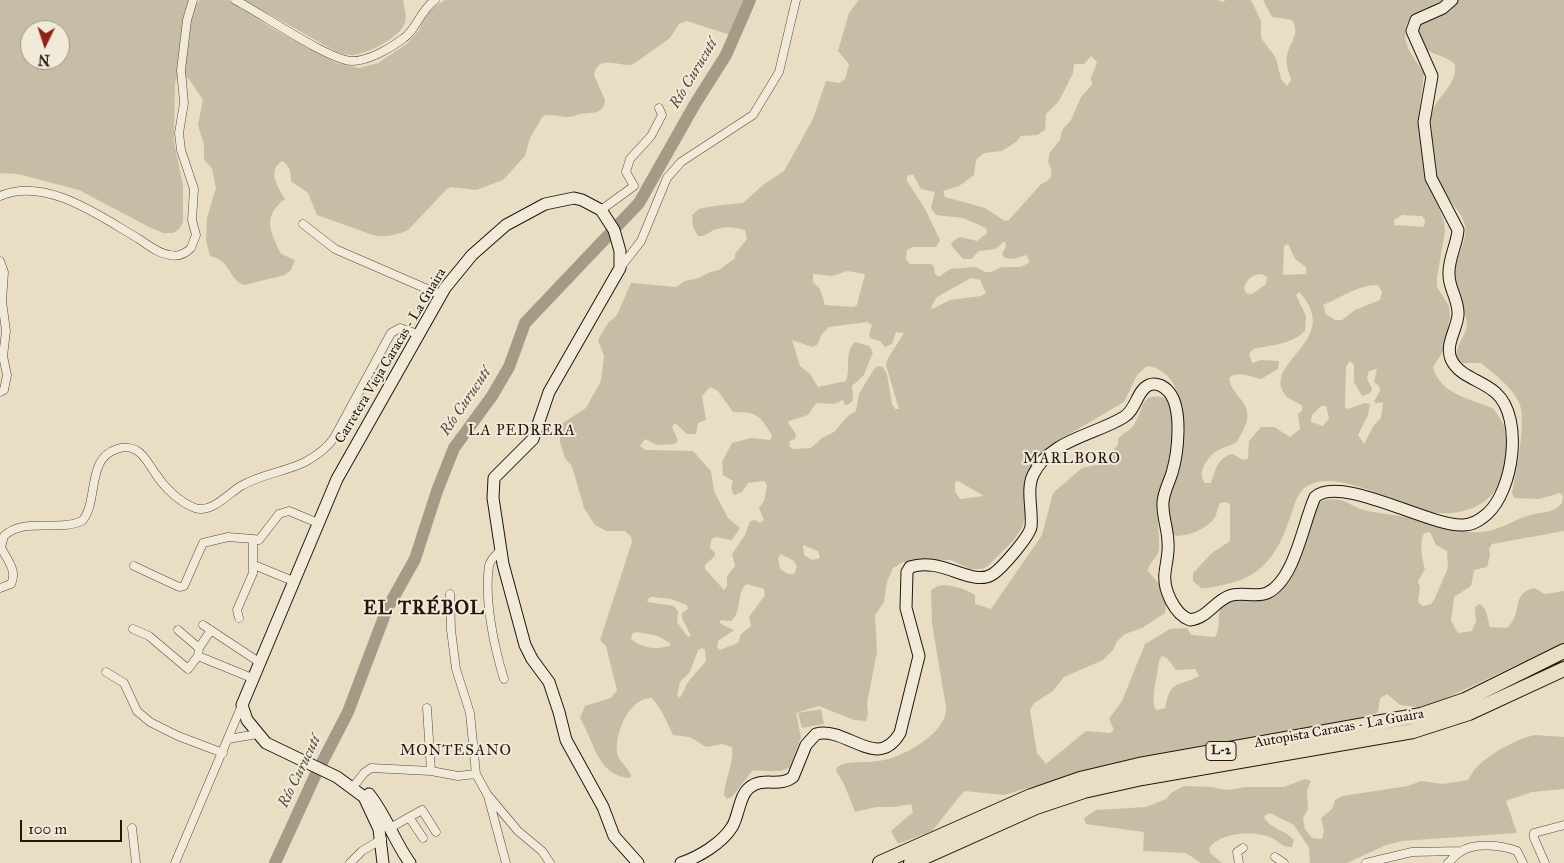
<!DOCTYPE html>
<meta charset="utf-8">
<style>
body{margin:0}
#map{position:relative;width:1564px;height:863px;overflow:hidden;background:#e9dec3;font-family:"IM FELL Great Primer",serif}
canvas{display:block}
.north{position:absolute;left:20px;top:20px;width:50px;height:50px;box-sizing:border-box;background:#f1ead8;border:1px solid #9e9588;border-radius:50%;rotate:184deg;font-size:14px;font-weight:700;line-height:20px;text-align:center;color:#211610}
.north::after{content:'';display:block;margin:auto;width:18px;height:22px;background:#8f2418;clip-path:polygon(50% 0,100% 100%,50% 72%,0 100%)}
.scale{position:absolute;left:20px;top:820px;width:102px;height:22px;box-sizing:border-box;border:2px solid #211610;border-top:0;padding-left:6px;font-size:15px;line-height:18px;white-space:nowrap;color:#211610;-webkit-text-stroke:4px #f1ead8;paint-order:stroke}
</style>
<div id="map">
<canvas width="1564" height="863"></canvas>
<div class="north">N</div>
<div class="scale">100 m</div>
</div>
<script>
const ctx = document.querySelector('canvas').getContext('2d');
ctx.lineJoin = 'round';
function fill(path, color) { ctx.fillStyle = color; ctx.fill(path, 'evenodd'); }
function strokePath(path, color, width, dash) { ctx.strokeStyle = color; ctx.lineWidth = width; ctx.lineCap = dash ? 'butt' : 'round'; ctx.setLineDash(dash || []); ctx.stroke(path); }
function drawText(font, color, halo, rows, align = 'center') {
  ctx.font = font + ' "IM FELL Great Primer",serif'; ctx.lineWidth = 4; ctx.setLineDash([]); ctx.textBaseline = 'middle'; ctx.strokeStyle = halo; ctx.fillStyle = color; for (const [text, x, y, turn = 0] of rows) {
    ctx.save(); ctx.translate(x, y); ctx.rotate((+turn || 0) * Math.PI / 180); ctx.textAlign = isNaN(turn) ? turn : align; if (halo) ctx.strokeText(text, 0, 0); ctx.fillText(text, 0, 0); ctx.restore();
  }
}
fill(new Path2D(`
 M0,0H189L193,7L200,0H228L275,30L336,63L359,68L378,63L408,43L419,30L425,16L433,8L445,0H753L733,36L687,21L679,24L670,38L632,65C617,66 598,54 594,75L605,100C604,115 592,112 581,114C577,114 574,117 570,117C560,118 552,113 543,116L530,138L525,156L503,180L476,190L451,187L447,189L408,230C397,235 385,238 373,235L317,215L308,193L291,181C291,172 290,167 283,161C266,169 278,188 285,199C262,216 270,231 281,254L295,260L291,270L285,275L244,285C228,279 231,260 210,256L206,240L207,218L216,188L212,169L204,159V145L198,125L203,100L189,79L183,75L176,79L175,83L174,142L183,186V222L179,229L173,233H163L149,227L79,190L18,174L0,173ZM30,30H60V60H30Z
 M244,0H403C404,7 407,16 405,23C399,38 368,54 352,55C347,55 342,54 337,52Z
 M859,0H1218L1222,2L1226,0H1251L1261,21V38L1276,58L1281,79L1287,86L1291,80C1289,72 1285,64 1287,56C1289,42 1301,35 1292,20L1272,17L1263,0H1443L1408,21C1399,42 1413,56 1424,73L1419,114L1421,134L1432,191L1444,221L1445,232L1437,277V287L1449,306L1450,317L1444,350L1433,367C1441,396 1471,398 1494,409C1498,416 1505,425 1506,432C1508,447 1504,464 1501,477C1493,508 1457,517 1429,512C1398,506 1341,469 1309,485C1295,492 1294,510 1288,523C1278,552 1262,576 1231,583C1221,585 1211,589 1201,588L1193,581V573L1212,553L1230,541V504L1225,502L1220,503C1217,509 1217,517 1211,522C1203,530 1184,538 1173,535C1170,526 1167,514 1168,505C1169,497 1173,490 1175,483C1183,450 1195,373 1147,366L1137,375L1124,402L1049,446L1042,456L1022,528L1013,541L988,566L982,569H970L951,560H943L903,562L893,568L887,582L884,602L875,615L877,652L867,703L868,715L866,721L854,720L819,706L796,713L801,737L790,767C776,775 766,769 752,771L732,797L727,799L724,795C725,778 734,764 732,747L722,744L706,747L690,737L673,735L661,710L652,698C629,697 615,733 617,752C617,759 628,768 631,775L630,778C598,777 594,741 580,718L585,706L611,698L617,690L606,646L600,640L632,542L631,537L625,531H606L595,525L591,519L584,508L572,466L565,458L560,442V425L586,408L601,381L604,356L598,340L608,323L617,315L631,283L676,287L685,281L699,278L710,272L719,270L735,258V254L747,239L745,230C735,227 726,226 717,229C709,231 706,237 698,236L693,227L692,215L699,209L714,206L743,203L763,185L784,171L813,119L826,81L840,83L845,79L849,64L838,51L849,13ZM1091,56L1097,62L1091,78L1092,85L1081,97L1071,120L1062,130L1060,140L1050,152L1048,162C1054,173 1053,180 1041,184L1009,220L1005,221L985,208L945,197L943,191L959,186L974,175L976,160L984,153L1002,151L1016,142L1021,136L1037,135L1045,130L1046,114L1059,101L1073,73L1074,64H1084ZM913,174L921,189L935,192L931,208L936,215L963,218L986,228L987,233L977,241L960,237L953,241L951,245L963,259H971L979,251L995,249L1005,241L1006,246L1002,254L1005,258L1014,259L1026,255L1030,262L1021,267H1002L991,272H985L976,267L950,269L939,277L935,274L934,267L931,264H910L906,259L907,250L913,247H936L940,240L925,209L907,181V176ZM1402,215L1422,216L1425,220L1424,227L1394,225V220ZM1288,244L1295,259L1306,267V274L1283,275L1284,246ZM847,271L865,274L857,305L853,307L825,305L820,289L813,282V274L833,276ZM1262,274L1267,277L1266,284L1252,294L1246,293L1244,288C1247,279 1252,274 1262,274ZM971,278L980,280L986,293L981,296L950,300L932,309L931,307L937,297ZM1378,285L1382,292L1380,300L1355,310L1342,320H1335L1326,314L1323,305C1340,298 1360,284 1378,285ZM1299,292C1345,341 1259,362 1286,396C1289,400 1297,401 1302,406V411L1298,414L1300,429L1290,437L1274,427H1261L1249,441L1248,459L1243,460L1233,454C1218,456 1215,471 1211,483H1205C1197,474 1206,459 1215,452C1222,447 1231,446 1237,442C1247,423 1254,414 1238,396C1234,390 1230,386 1229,378C1238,370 1251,377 1261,379L1278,369L1279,361L1261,360L1252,363L1249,354L1253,349C1272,345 1290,345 1305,331L1306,316L1296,295ZM867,322L872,325L869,335L870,338L880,341L885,347L892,344L896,332L904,333L887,360L886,365L899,409H895L892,404L887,374L883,367L878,366L874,369L859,394L856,411L848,416L834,432L822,438L811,448L793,449L789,446L790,441L795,439L796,434L788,423L789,421L808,415L816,403L834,404L843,400L845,405C857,403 852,394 852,386L864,375L873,352L869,346L855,342C844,352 851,368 846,381L818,387L810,374L800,366L792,340L812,347L817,345L822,334L829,327ZM1350,361L1354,365V382L1362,396L1370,393L1372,389L1367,378L1369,371L1377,369L1374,382L1379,386L1380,391L1374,401L1376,403L1383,402L1381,418L1374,425L1364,444L1358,435L1368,415L1370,404L1365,403L1348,409L1345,407L1346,367ZM710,387L718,391L733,412C758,412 759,415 772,435L770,440L751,438L732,443L722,462L723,475L733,481L731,488L734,495L742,492L748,483L764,481L767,485L764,501L759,508L764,520L760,523L755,520L750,521L745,535L732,554L735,566L727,576V586L724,590L705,569V565L715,556V553L710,548L711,540L715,537L732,540L740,528L728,518L714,491L711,471L693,451L646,450L640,446L645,439L657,445L675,444L678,440L672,427L675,423L687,434H696L698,423L706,420L702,396ZM1321,406H1326L1329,419L1323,426L1311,422L1312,415ZM958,481L984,496L960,499L955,491V482ZM803,545L818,551L820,558L812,560L804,555ZM781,554L794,561L797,567L794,574H788L780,569L778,558ZM747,584L764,589L765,595L749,617L751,626L741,634L738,643L720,650L717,647L718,641L734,630L721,624L719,620L731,621C743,612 735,593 747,584ZM651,597L671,599L687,605L688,609L682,613V618L691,636L688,637L677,622L678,611L674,606L648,602L647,600ZM637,632L658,636L670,643L671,645C657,651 642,648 631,639L632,634ZM702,648L705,650L706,661L688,682L680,698L677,695L680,682L690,672L698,650Z
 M1458,0H1564V531L1492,544L1489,549L1490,555L1487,567L1474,570L1471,586L1454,597L1451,621L1458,633L1472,631L1476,621L1475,607L1479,604C1488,608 1487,619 1490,627L1507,628C1524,612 1510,594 1534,588L1545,594L1564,591V643L1425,708L1400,705L1387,694L1380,698L1378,712L1367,718L1098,767L1004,795L964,791L932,831L898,844L891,831L913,812L911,804L893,807H876L855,812L844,784L836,771L837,767L843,764C855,761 866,763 878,761C901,759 948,733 946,707L932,624L931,591C939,579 965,588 975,595V604L991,609L1042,535L1053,493L1082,468L1101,464L1118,445V439C1122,434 1129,431 1133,426C1145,410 1138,391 1165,398C1189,421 1160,484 1158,511C1157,524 1160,537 1159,550C1157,559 1149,561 1148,571L1159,584L1166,603L1165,613L1142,628L1125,634L1117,641L1113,650L1103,660L1064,677L1053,691L1034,703L1030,710L1037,753L1046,764L1086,731L1110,733L1114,730L1109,719L1122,701L1145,644L1170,629L1187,628L1191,635L1215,637C1223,624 1214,610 1226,598L1278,590L1316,507L1321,501C1346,495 1347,507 1368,511C1387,515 1406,516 1425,520C1444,524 1461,534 1481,532C1498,531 1512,521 1527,516C1541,511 1552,515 1562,503L1563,496L1560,493L1539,499L1514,498L1512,493C1516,474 1526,423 1520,405C1513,387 1495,375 1481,363H1462L1457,358C1455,345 1465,338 1467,325C1466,307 1452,289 1455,270C1457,255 1468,239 1465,225C1461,210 1447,200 1440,186C1433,172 1432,139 1431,122C1429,99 1457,90 1455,65C1445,51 1419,60 1418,28L1420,24L1450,11ZM1430,532L1436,545L1447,551L1448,568L1434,600L1431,604L1423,606L1418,602L1420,588L1418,581L1425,569C1422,559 1419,544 1424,533ZM1162,656L1167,658L1176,670L1195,669L1199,676C1177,688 1171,678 1165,708L1156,710C1150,702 1158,673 1159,661Z
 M821,709L824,724L802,728L798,713Z
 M1535,735L1564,737V789L1532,792L1506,801L1517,833L1402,841L1386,845L1347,863H1310L1309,848L1294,825L1270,813L1264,816L1265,819C1273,830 1285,830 1294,840L1292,847C1281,847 1280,842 1272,838C1255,830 1220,832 1209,848L1211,854L1222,863H1201L1186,853L1143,851L1144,832L1086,824L1084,818L1096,810L1146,807L1166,799L1171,793L1184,786L1211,787L1227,790L1246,787H1284L1305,779L1311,781L1307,790L1308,809L1303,818L1305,829L1312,838L1322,839L1324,830L1321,818L1332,809L1335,800L1342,796L1408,786L1421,781L1443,784L1468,780C1471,776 1473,770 1477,767C1491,753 1516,739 1535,735Z`), '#c7bca5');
strokePath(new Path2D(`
 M275,863L314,778L348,712L387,609L415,559L437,491L454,448L492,396L509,367L525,323L639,203L695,104L726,55L750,0`), '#a59a86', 12);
const minor = new Path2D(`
 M235,0C261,13 328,60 352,61C369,61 391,48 404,38C416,30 419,12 435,0
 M0,196C46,176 101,217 139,239C148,245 159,254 170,255C178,257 185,254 191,248L196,235L192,220L194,189L181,150L179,133L184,103L181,70L187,20L193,0
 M601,210L634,186L626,172L630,159L651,136L662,115L659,108
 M303,224L335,249L441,295
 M0,261L4,272L2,301L6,331L3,356L7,375L4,390L0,392
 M620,268L641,241L667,178L681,162L753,115L779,72L796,0
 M500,550C497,555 490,559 489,566C484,599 494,647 504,679
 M254,565L293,581
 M134,566L179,587L184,586L203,543L228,537L253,539
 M0,588L11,584C18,570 6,559 1,547L4,536C24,517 58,532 82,521C99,502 86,458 117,449C123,447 131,447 136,450C144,454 150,466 155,473C164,487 179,502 195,508C211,514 229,493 241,486C261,474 285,472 305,462C316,456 327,448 334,438L391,333L400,328L418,334
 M239,618L237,610L253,573V539L259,540L279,514L289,511L318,523
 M203,625L259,662
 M133,629L149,636L188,669L198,656L252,678
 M178,630L199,648L198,656
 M199,648L211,630
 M106,672L124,683L137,711L150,722L178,736L223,753
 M427,708L431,771
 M228,739L258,734
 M476,774L487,794L518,831L542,851L550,863
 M353,787L364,773L371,768L431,771L458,776L476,774L470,713L456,669L451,630L450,594
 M488,796L506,863
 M409,817L423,838
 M132,828L136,863
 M390,828L422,810L436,832
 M1275,857L1284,863
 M175,863L242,705
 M350,863L362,851L382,839
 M1239,863L1237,852L1243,848
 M1366,863L1412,852L1461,851
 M1448,863C1452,859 1456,855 1460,852C1474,842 1502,845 1517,851L1523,863
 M1545,863L1534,838V833L1564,825`);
const secondary = new Path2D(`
 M369,794C386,815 394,841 410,863
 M383,863L379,829L364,797L337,777L266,743L247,720L242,705L337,479L445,288L472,255L506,225L545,204L574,198L582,200L601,210L614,230L620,251V268L549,392L533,439L494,478L493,498L503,564L525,645L532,659L549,682L559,712L566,740L603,807L614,836L638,863
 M681,863C699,857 722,843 732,827C739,816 739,796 749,788C763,776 779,788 793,777L806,745L816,734C847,726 877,772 900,733L919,656L906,608L907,572L910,567C942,556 972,588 993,574C1002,568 1029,537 1031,527C1033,511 1026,490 1033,475C1049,440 1095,435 1124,417C1136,410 1137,390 1149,385C1156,382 1164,386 1169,392C1183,409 1178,453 1172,473C1169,483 1164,491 1163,502C1162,516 1168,529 1168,543C1169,553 1166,563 1165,573C1163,589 1174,614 1190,620C1207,618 1214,602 1229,596C1241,591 1255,598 1267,593C1295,580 1303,523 1315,497C1341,474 1430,527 1463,525C1473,525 1480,520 1487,514C1513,491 1524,418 1496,393C1482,380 1459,377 1451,359C1445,344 1457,329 1458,315C1459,300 1449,289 1449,275C1448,259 1457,245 1458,230L1431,178L1424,122L1432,76L1412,31L1416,20L1443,8L1452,0`);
const trunk = new Path2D(`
 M880,863L1031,796L1080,779L1139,765L1421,715L1465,700L1564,651
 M911,863L1036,807L1084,791L1142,778L1413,731L1469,713L1564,669`);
strokePath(minor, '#53483d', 9);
strokePath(secondary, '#211610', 13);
strokePath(trunk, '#211610', 16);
strokePath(minor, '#f1ead8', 8);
strokePath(secondary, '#f1ead8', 11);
strokePath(trunk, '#e9dec3', 14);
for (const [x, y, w] of [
 [1221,751,30]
]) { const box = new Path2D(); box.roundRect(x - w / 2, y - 9.5, w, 19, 4); ctx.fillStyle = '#f1ead8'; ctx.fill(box); strokePath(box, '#211610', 1); }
drawText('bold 12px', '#211610', null, [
 ["L-2",1221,751]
]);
drawText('14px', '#211610', '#f1ead8', [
 ["Carretera Vieja Caracas - La Guaira",391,356,-59],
 ["Autopista Caracas - La Guaira",1339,729,-10]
]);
drawText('italic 15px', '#564b3f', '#f1ead8', [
 ["Río Curucutí",694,74,-59],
 ["Río Curucutí",466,402,-56],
 ["Río Curucutí",300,772,-64]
]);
ctx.letterSpacing = '1px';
drawText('15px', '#211610', '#f1ead8', [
 ["LA PEDRERA",522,431],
 ["MARLBORO",1072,459],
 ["MONTESANO",456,751]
]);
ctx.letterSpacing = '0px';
ctx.letterSpacing = '1px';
drawText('bold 19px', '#211610', '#f1ead8', [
 ["EL TRÉBOL",424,609]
]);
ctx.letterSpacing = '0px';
</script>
